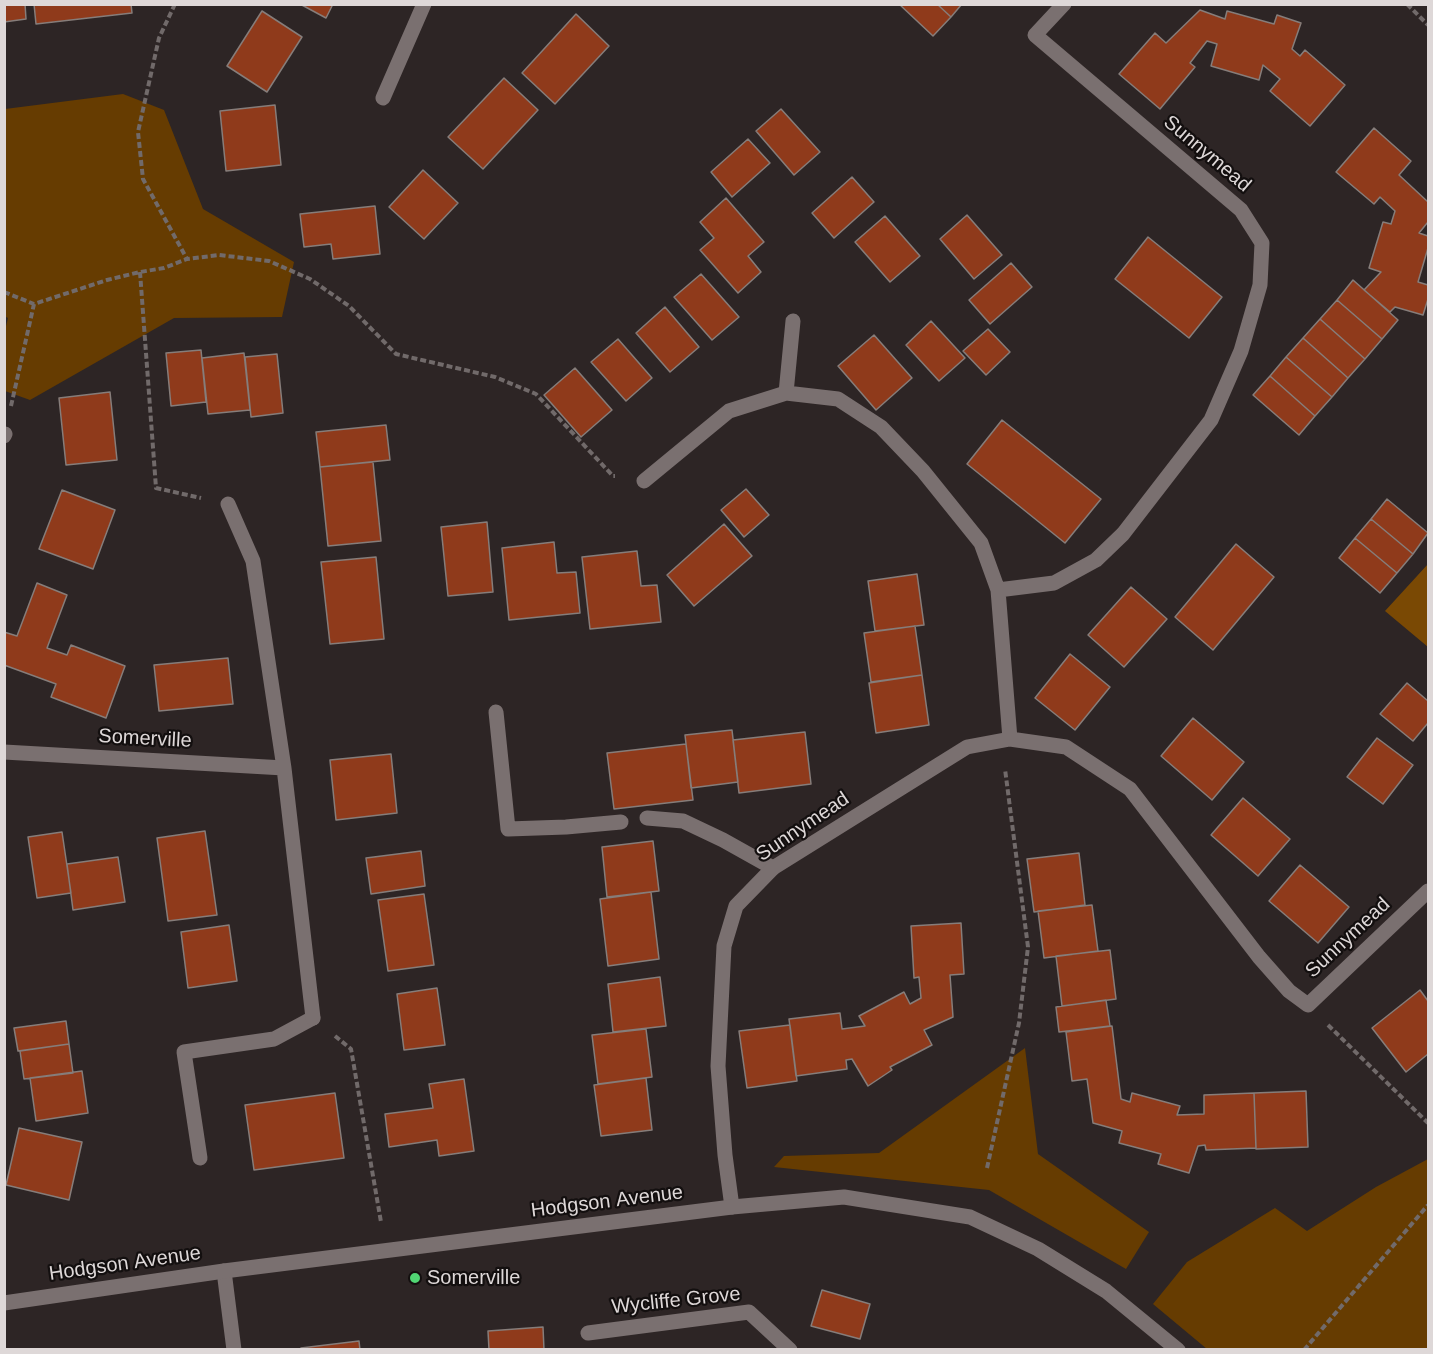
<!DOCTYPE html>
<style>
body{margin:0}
#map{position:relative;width:1433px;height:1354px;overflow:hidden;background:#2d2525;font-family:Arial,sans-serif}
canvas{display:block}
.frame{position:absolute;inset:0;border:6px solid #ded8d8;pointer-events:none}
</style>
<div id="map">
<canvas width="1433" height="1354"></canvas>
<div class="frame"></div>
</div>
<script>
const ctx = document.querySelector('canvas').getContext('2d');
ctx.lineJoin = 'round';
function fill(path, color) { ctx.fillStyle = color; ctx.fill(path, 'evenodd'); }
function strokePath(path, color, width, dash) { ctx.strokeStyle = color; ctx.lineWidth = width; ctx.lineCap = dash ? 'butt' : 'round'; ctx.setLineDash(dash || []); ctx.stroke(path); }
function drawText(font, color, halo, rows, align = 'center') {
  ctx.font = font + ' Arial,sans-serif'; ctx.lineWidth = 4.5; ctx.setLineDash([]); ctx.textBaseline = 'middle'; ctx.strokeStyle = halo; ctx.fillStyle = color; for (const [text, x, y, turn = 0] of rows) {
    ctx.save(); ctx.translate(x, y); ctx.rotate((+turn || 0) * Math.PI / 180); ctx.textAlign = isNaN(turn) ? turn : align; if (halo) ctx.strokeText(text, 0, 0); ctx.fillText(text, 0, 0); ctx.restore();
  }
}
fill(new Path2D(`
 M123,94L164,110L203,209L294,262L282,317L174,318L30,400L5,391L4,334L8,318L4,316L5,109Z
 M1025,1048L1038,1154L1149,1232L1126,1269L989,1190L774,1167L784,1156L879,1153Z
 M1428,1159V1349H1207L1153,1304L1187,1262L1275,1208L1307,1231L1376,1187Z`), '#663c01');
fill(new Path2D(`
 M1428,564V563V647L1385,611Z`), '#7a4904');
const building = new Path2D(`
 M4,4H25L26,19L4,22Z
 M34,4H131L132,13L36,24Z
 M300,4H333L326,18Z
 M899,4H937L951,17L933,36Z
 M937,4H962L951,17Z
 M1200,10L1225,19L1227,11L1274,24L1277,15L1301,23L1292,49L1300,56L1305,50L1345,85L1310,126L1270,91L1280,79L1263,65L1259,80L1211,66L1217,44L1207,41L1190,63L1195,67L1160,109L1119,74L1155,33L1166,43Z
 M262,11L302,37L267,92L227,66Z
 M576,14L609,46L555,104L522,73Z
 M504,78L538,110L483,169L448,137Z
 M275,105L281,165L226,171L220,111Z
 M781,109L820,152L794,175L756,131Z
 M1374,128L1411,161L1399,175L1428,202V222L1419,233L1428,236V248L1418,282L1428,285V299L1423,315L1395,307L1390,312L1364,290L1381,272L1369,268L1383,222L1391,224L1395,211L1380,197L1374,204L1336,172Z
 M748,139L770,163L732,197L711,172Z
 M423,170L458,203L424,239L389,207Z
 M852,177L874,202L834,238L812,213Z
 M726,198L764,242L748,256L761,272L738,293L700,250L714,238L700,222Z
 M375,206L380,254L333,259L331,244L304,247L300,214Z
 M967,215L1002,255L974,279L940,239Z
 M885,216L920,256L890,282L855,242Z
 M1148,237L1222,297L1189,338L1115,279Z
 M1011,263L1032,287L990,324L969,300Z
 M701,274L739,317L712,340L674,297Z
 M1353,280L1398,320L1382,339L1337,300Z
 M1337,300L1382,339L1365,359L1320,319Z
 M665,307L699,347L670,372L636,333Z
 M1320,319L1365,359L1348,378L1303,338Z
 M931,321L965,358L939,381L906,345Z
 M988,329L1010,352L986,375L963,351Z
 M874,335L912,378L876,410L838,366Z
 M1303,338L1348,378L1332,397L1286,357Z
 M618,339L652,378L626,401L591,362Z
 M201,350L206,402L171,406L166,353Z
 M244,353L250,410L208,414L202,358Z
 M277,354L283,413L251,417L245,357Z
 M1286,357L1332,397L1315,416L1270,376Z
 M575,368L612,410L581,437L544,395Z
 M1270,376L1315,416L1299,435L1253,395Z
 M110,392L117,460L66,465L59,398Z
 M1002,420L1101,499L1065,543L967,464Z
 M386,425L390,460L320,467L316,432Z
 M373,462L381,541L328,546L320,467Z
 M746,489L769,515L744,537L721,510Z
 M62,490L115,510L93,569L39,549Z
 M1387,499L1428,533L1413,554L1371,519Z
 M1371,519L1413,554L1397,573L1355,538Z
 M487,522L493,592L448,596L441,527Z
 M724,524L752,556L694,606L667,575Z
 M1355,538L1397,573L1380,593L1339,558Z
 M554,542L557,573L576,572L580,613L509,620L502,548Z
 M1236,544L1274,577L1213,650L1175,617Z
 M637,551L641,586L657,585L661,622L590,629L582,557Z
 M376,557L384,639L330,644L321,562Z
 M917,574L924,625L875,631L868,581Z
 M37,583L67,595L47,648L67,655L71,645L125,666L106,718L51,697L56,684L4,665V632L17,636Z
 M1131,587L1167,619L1124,667L1088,635Z
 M915,626L922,675L871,682L864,633Z
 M1070,654L1110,687L1075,730L1035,698Z
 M228,658L233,704L159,711L154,665Z
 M922,675L929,725L876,733L869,683Z
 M1407,683L1428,701V723L1413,741L1380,714Z
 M1193,718L1244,762L1212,800L1161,756Z
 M732,730L738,782L691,788L685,735Z
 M805,732L811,784L739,793L733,740Z
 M1377,738L1413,765L1383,804L1347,777Z
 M686,744L693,800L614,809L607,753Z
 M391,754L397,813L336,820L330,760Z
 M1243,798L1290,839L1258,876L1211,835Z
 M205,831L217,915L168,921L157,838Z
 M62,832L71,893L37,898L28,837Z
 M653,841L659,891L607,897L602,847Z
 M421,851L425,886L371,894L366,858Z
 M1079,853L1085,905L1034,912L1027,859Z
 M118,857L125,902L73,910L67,864Z
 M1300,865L1349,907L1318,943L1269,901Z
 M651,892L659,959L608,966L600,899Z
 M424,894L434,965L388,971L378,900Z
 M1092,905L1098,951L1044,958L1038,911Z
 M961,923L964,974L950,975L953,1017L924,1030L932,1045L890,1067L892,1070L868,1086L852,1059L846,1060L847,1069L796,1076L789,1019L840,1013L842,1029L865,1026L859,1016L904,992L910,1004L921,998L919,977L914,978L911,926Z
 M229,925L237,981L188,988L181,932Z
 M1110,950L1116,999L1062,1006L1056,956Z
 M660,977L666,1026L613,1032L608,984Z
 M437,988L445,1045L404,1050L397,994Z
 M1420,990L1428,1001V1054L1406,1072L1372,1028Z
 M1106,1000L1110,1026L1059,1032L1056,1007Z
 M66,1021L69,1044L18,1051L14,1028Z
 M790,1025L797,1081L747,1088L739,1031Z
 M1112,1026L1121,1099L1130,1102L1132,1093L1180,1106L1177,1115L1204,1114V1095L1254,1093L1256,1148L1206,1150L1205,1145L1198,1146L1189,1173L1158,1164L1161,1154L1119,1143L1122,1131L1093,1123L1087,1079L1072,1081L1066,1032Z
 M646,1029L652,1077L598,1084L592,1035Z
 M69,1044L73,1073L24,1079L20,1051Z
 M82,1071L88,1113L36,1121L30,1078Z
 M646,1078L652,1130L601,1136L594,1085Z
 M464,1079L474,1151L439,1156L437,1140L389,1147L385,1114L433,1108L429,1084Z
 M1306,1091L1308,1147L1256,1149L1254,1093Z
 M335,1093L344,1158L254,1170L245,1105Z
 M19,1128L82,1142L69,1200L6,1185Z
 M822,1290L870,1304L860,1339L811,1326Z
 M543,1327L544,1350H489L488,1331Z
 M359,1341L360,1350H302L301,1348Z`);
fill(building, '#8f3a1b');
strokePath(building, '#867d7a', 1.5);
strokePath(new Path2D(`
 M175,4L159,38L138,132L143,179L187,259
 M1407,4L1428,25
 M140,272L156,488L201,498
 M4,292L34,304L107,280L140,272L164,268L187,259L219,255L269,261L310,279L349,306L396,354L495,377L536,394L613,476H615
 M11,406L34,304
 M1328,1025L1428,1123
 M335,1036L351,1049L381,1222
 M987,1168L1019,1023L1028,947L1005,769
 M1304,1350L1428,1205`), '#716a6a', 4, [6, 3]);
strokePath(new Path2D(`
 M496,712L508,829L566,827L621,822
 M647,818L683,821L723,840L773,868
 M200,1158L184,1052L274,1039L313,1018`), '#7a7070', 15);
strokePath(new Path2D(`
 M383,98L424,4
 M786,393L793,321
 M4,436L5,434
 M644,481L729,411L786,393L838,399L881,427L923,471L981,543L998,590L1010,739
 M228,504L253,561L284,768L313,1018
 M998,590L1054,583L1096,560L1123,534L1211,420L1241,351L1260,285L1262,243L1241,210L1035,35L1064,4
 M4,752L284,768
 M732,1207L725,1155L718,1066L724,946L736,906L773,868L967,747L1010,739L1066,747L1130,789L1259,957L1289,991L1308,1005L1428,891
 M224,1271L234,1350
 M588,1333L749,1312L790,1350`), '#7a7070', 15);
strokePath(new Path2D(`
 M4,1303L224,1271L732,1207L844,1197L970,1217L1038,1249L1106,1291L1178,1350`), '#7a7070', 15);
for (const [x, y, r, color] of [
 [415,1278,6,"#51d674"]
]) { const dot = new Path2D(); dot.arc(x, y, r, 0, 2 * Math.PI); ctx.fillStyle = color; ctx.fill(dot); strokePath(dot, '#130f0f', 2); }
drawText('20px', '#ded8d8', '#130f0f', [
 ["Sunnymead",1207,154,40],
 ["Somerville",145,739,3],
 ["Sunnymead",803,827,-34],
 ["Sunnymead",1348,938,-43],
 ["Hodgson Avenue",607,1202,-7],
 ["Hodgson Avenue",125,1264,-8],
 ["Wycliffe Grove",676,1301,-6]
]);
drawText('20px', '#ded8d8', '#130f0f', [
 ["Somerville",427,1278]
], 'left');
</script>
